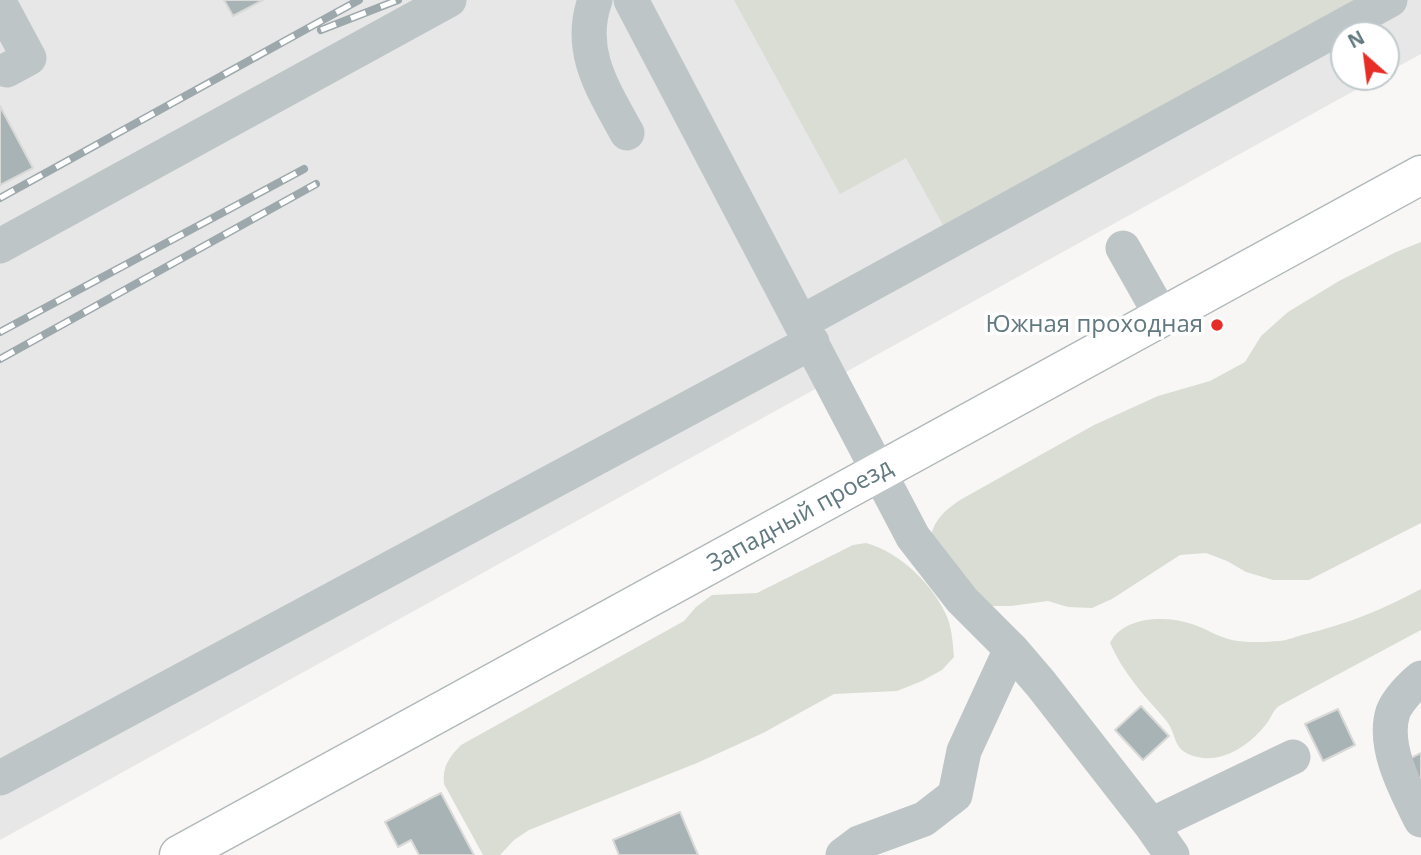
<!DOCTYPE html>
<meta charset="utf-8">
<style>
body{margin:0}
#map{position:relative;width:1421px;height:855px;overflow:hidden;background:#f8f7f5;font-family:"Open Sans",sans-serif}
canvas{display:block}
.north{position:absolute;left:1330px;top:21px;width:70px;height:70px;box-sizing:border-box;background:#fff;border:2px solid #c0c9cc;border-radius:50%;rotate:332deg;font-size:19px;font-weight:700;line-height:28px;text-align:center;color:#627980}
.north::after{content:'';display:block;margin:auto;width:24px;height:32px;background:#e62e27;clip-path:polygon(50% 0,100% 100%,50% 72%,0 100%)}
</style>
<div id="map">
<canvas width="1421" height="855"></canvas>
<div class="north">N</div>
</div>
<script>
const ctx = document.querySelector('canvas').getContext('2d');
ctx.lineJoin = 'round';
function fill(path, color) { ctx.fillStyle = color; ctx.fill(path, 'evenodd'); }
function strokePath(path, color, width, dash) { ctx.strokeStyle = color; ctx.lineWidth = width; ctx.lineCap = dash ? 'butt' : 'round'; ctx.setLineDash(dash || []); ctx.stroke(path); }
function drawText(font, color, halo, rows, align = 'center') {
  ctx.font = font + ' "Open Sans",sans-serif'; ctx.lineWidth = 7; ctx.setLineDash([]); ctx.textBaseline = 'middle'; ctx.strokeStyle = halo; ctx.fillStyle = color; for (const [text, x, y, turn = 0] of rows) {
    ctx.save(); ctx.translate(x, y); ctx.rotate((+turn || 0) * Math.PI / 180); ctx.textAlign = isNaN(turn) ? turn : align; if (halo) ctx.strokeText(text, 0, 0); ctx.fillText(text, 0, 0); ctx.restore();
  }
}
fill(new Path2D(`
 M0,0H1421V54L1386,73V35H1344V77H1379L0,840Z`), '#e6e7e6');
fill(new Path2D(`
 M734,0H1354L943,225L906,158L840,194Z
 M1421,242V523L1309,580H1273L1246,572L1227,561L1206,553L1180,555L1112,599L1092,608L1068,607L1048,601L1011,606H991L976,597L930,538C935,519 944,511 960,500L1094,425L1158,396L1210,381L1245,362L1261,336L1288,312L1339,281L1396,252Z
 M866,543C900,552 935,586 948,619C952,631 953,644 954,657L942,670L922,681L897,691L834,694L763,733L697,763L529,830L514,840L500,855H483L444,784C442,767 449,757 461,745L684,621L696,607L712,595L757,593L853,545Z
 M1421,589V630L1279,706C1272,711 1272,717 1267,723C1253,742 1227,761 1203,758C1195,757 1184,754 1179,747C1173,738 1174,729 1164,718C1143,694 1123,673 1110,643C1123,616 1166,615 1192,624C1205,628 1218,637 1232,640C1246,643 1265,642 1280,641C1289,640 1297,636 1306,634C1347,624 1384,609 1421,589Z`), '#d9ddd4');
const building = new Path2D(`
 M224,0H263L233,16Z
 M0,106L33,168L0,185Z
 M1141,706L1169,736L1143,760L1115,730Z
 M1338,709L1355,745L1323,761L1305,724Z
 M1421,753V783L1409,759Z
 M441,793L474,855H419L411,840L398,847L385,822Z
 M680,812L698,855H619L613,840Z`);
fill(building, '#a8b3b6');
strokePath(building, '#d9d9d7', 2);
const major = new Path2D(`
 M179,855L1421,175`);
strokePath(major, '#b2b9bb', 41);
strokePath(new Path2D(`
 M595,0C577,51 603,89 627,133
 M631,0L913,537L962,600L1011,649L1041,684L1151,825L1172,855
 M0,4L29,58L7,70
 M0,246L449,0
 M1123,248L1162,317
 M802,322L1390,0
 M1421,678C1412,685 1397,701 1393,712C1382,746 1406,790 1421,820
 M0,778L812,342
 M1151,825L1293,757
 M843,855L859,843L924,819L955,795L964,751L1011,649`), '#bec5c7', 35);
strokePath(major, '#fff', 38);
const rail = new Path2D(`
 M321,30L398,0
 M0,198L359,0
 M0,332L304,169
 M0,359L316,184`);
strokePath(rail, '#9da8ac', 8);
strokePath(rail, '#fff', 5, [16]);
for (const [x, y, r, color] of [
 [1217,325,7,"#e62e27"]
]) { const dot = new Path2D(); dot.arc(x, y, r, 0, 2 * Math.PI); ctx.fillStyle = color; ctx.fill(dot); strokePath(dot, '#fff', 2.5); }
drawText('24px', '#627980', '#fff', [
 ["Южная проходная",1203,325]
], 'right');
drawText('24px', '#627980', '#fff', [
 ["Западный проезд",800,516,-29]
]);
</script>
